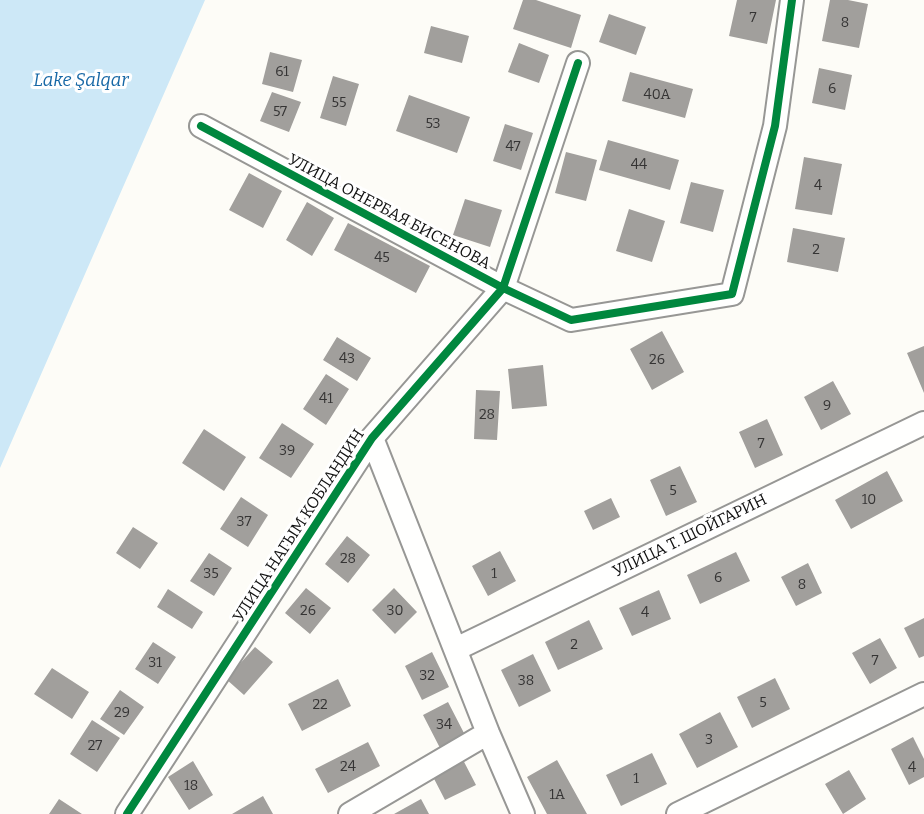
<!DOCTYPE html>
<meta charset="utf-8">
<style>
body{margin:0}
canvas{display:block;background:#fdfcf7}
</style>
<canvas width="924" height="814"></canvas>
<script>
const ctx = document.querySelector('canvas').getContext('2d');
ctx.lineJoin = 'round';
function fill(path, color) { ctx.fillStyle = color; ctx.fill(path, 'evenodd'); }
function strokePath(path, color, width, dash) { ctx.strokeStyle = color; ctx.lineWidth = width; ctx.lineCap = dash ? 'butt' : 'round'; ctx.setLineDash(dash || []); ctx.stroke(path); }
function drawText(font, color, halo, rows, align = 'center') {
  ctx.font = font + ' Bitter,serif'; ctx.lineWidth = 6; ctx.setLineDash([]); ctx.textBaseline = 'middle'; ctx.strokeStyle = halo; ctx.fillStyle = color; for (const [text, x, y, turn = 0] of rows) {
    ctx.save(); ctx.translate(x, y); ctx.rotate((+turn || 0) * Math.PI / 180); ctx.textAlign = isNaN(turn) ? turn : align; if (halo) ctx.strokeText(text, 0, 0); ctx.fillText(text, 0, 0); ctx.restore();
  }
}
fill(new Path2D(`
 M0,0H205L0,468Z`), '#cde8f7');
fill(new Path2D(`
 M523,0H536L581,15L571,48L513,29Z
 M737,0H776L767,44L729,36Z
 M830,0H848L868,4L859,48L822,41Z
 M609,14L646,27L636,55L599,42Z
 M431,26L469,36L462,63L424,53Z
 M519,43L549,55L539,83L508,72Z
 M270,52L302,60L293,92L262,84Z
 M819,68L852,75L845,110L812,103Z
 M630,72L693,89L685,118L622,101Z
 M333,76L359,84L346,126L320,118Z
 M272,92L301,102L289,132L260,121Z
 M409,95L470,117L457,153L396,131Z
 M505,124L533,133L521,170L493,161Z
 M608,140L679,160L670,190L599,170Z
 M566,152L597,160L586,201L555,193Z
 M804,157L842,164L832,215L795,209Z
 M249,173L282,191L263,228L229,210Z
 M691,182L724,190L713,232L680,223Z
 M465,199L502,210L490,247L453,235Z
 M307,202L334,218L312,256L286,240Z
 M629,209L665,221L652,262L616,251Z
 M348,223L430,266L416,293L334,250Z
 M793,228L845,238L838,272L787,262Z
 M662,331L684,372L652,390L630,349Z
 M337,337L371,358L357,381L323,360Z
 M924,346V393L907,353Z
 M543,365L547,406L512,409L508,369Z
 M326,374L349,389L326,425L303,409Z
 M833,381L851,414L821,430L804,397Z
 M476,390L500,391L497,440L474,439Z
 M767,419L783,455L755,468L739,432Z
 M282,423L314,444L291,478L259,458Z
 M204,429L246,457L224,491L182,463Z
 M680,466L697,502L666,516L650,480Z
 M887,471L903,501L851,529L835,500Z
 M241,497L268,515L248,547L220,529Z
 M611,498L620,517L593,530L584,511Z
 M133,527L158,543L140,569L116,553Z
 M347,536L370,555L348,583L325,564Z
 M500,551L516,581L488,596L472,566Z
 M736,552L750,581L700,604L687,575Z
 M209,553L232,568L214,596L190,581Z
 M808,563L822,593L796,606L781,577Z
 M306,588L331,608L310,634L285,613Z
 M394,588L417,612L395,634L372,610Z
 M168,589L203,612L192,629L157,607Z
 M659,590L671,619L632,636L619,608Z
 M924,618V656L919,658L904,628Z
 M589,620L603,649L558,670L545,642Z
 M880,638L897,668L870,684L852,653Z
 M153,642L176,657L158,684L135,669Z
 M255,647L273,662L244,695L226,679Z
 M432,652L449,687L422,700L405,666Z
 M533,654L551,691L519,707L501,670Z
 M52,668L89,692L72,719L34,694Z
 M775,678L790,709L752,728L737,697Z
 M338,679L351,706L302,731L288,704Z
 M120,690L144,707L124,735L100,719Z
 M448,702L465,735L440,748L423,715Z
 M720,712L738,747L697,768L679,734Z
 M92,720L120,738L97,772L70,754Z
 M913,737L924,759V777L909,785L891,749Z
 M368,742L380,766L328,793L315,769Z
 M652,753L667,784L621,806L606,775Z
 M461,756L476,785L445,800L430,771Z
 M557,760L587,814H547L527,777Z
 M193,761L213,795L189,810L168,777Z
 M849,770L866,799L843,814L825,784Z
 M263,796L273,814H232Z
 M59,799L82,814H49Z
 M421,799L429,814H394Z`), '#a19f9c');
const minor = new Path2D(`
 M201,126L503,288L571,320L732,294L775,126L792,0
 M372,438L488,733L523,814
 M456,649L924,423
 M127,814L372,438L503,288L578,63
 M350,814L488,733
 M678,814L924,694`);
strokePath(minor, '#979795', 26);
strokePath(minor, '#fffffe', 22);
strokePath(new Path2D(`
 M201,126L503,288L571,320L732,294L775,126L792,0
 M127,814L372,438L503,288L578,63`), '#00873e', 8);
drawText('14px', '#353434', null, [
 ["7",753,18],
 ["8",845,23],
 ["61",282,72],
 ["6",832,89],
 ["40А",657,95],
 ["55",339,103],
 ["57",280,112],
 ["53",433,124],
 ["47",513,147],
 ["44",639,165],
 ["4",818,186],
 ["2",816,250],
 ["45",382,258],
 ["43",347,359],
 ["26",657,360],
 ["41",326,399],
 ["9",827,406],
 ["28",487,415],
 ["7",761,444],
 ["39",287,451],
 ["5",673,491],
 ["10",869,500],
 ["37",244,522],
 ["28",348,559],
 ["35",211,574],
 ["1",494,574],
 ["6",718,578],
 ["8",802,585],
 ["26",308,611],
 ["30",395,611],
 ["4",645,613],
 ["2",574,645],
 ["7",875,661],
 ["31",155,663],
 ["32",427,676],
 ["38",526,681],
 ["5",763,703],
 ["22",320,705],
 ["29",122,713],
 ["34",444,725],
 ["3",709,740],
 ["27",95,746],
 ["24",348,767],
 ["4",912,768],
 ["1",636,779],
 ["18",191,786],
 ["1А",557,795]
]);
drawText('16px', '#111', '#fff', [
 ["УЛИЦА ОНЕРБАЯ БИСЕНОВА",389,212,28],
 ["УЛИЦА НАГЫМ КОБЛАНДИН",299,526,-57],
 ["УЛИЦА Т. ШОЙГАРИН",690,536,-26]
]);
drawText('italic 18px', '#1768a6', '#fff', [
 ["Lake Şalqar",81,81]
]);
</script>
